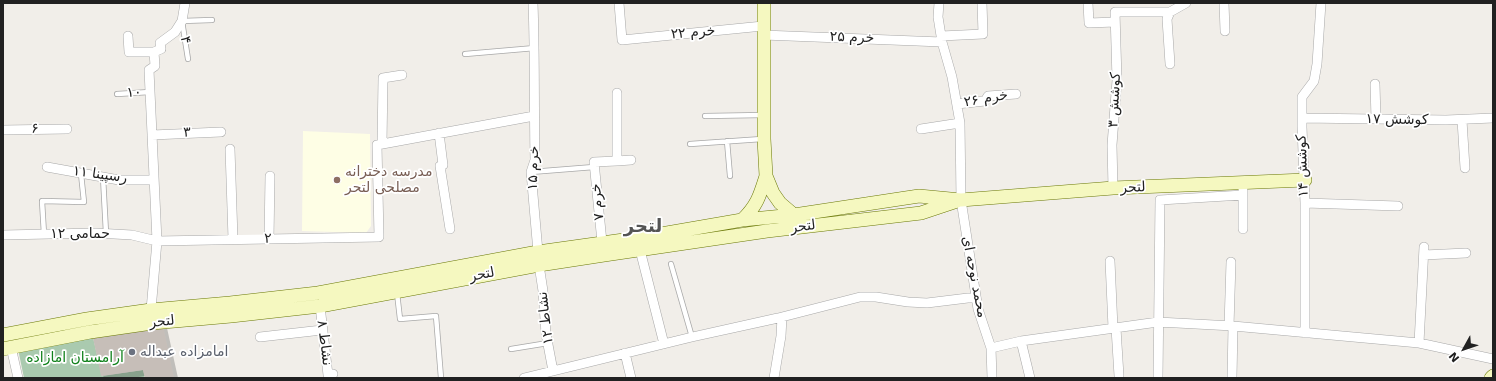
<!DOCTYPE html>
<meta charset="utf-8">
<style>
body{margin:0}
#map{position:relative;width:1496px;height:381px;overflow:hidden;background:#f1eee9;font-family:"DejaVu Sans",sans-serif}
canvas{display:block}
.frame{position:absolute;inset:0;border:4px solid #212121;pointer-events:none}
.north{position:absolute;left:1444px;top:329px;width:40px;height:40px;-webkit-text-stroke:3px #fff;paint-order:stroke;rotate:230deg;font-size:11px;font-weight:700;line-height:16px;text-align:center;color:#212121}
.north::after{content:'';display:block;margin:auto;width:14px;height:18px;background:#212121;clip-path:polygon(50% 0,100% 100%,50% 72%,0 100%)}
</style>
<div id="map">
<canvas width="1496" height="381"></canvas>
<div class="frame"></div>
<div class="north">N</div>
</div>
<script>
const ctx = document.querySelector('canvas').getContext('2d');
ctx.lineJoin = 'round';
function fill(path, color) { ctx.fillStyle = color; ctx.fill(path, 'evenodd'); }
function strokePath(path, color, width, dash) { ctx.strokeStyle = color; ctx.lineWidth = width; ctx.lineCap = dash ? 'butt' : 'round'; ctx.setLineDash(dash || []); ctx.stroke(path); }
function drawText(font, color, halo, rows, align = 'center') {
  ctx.font = font + ' "DejaVu Sans",Vazirmatn,sans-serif'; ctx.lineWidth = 3.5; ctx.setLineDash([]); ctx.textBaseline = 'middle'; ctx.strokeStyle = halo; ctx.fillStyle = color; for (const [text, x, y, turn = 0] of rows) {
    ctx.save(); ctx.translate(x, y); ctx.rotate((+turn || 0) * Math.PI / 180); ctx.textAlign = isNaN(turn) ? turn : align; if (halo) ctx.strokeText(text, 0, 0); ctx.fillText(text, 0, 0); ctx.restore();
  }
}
fill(new Path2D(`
 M303,131L370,134L371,226L366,233L302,231Z`), '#fefee5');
fill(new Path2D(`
 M92,333L102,376L143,370L145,378H24L18,349Z`), '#aacaaf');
fill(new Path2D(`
 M161,322L167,328L178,378H146L145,376L132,378H105L102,375Z`), '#0003');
fill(new Path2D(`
 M162,321L174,378H145L143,370L101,376L92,333Z`), '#c6beb8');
const lane = new Path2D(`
 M465,54L535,48
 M188,59L182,21L212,20
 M117,94L150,92
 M705,116L764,115
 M727,141L730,176
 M690,144L762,139
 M531,172L594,167
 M103,177L106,233
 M44,234L42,201L84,202L81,174
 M671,264L692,337
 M397,293L400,319L436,316L441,378
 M511,349L548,343`);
const street = new Path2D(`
 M533,3C535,55 534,108 535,160L531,172L538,252
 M619,3L622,40L763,26
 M939,3L938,17L942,42L952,77L960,123L961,200L978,309L991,348L992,378
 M1088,3L1089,23L1115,22
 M1224,3L1225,31
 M1170,12L1167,19L1170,64
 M763,35L942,42
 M128,36L129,52H154
 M941,36L983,34L982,3
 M1375,84L1376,119
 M957,104L985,101L988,96L1016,94
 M1302,118L1446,120L1493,118
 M1462,120L1465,168
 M921,129L960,123
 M3,130L67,129
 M439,133L443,165L440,166L450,229
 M152,135L221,132
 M382,144L383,78L402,75
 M230,149L233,239
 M617,161L631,160
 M47,167L119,180H154
 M1113,188L1112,145L1117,80L1115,12H1170L1186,3
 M1305,203L1398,206
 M1243,229V190
 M3,235L96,233L132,235L157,241L379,237L377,145L534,116
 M269,239L270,176
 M602,242L594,162L617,161V93
 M640,250L664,344
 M1424,255L1466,253
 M1110,261L1113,328
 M539,265L543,291L546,334L553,371
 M320,306L328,375L333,374
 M151,310L157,241L149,70L155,66L154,52L161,49L160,43L175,32L182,21L185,3
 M1229,326L1231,262
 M1116,328L1119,376
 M1305,333V203L1302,127V97L1314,81L1317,64L1321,3
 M260,337L322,330
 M1021,341L1030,378
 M1419,343L1424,247
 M11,347L18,378
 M991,348L1021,341L1158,322L1233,326L1419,343L1493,359
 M625,353L631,378
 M524,378L692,337L778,318L860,297H876L908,302L927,303L976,297
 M774,378L781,336L782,317
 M1158,378L1160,200L1243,195
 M1232,378L1233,326`);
const secondary = new Path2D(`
 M764,3V139L766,176L773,193L780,203L794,215
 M742,220C757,206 760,195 766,176
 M3,335L87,319L151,310L230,303L318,293L538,252L638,238L742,220L794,215L919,196L961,200L1113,188L1305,180
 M3,349L90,332L152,323L231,316L320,306L539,265L604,255L767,231L921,213L957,201
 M1491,378L1493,376`);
strokePath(lane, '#a8a8a8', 6);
strokePath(street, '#a8a8a8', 10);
strokePath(secondary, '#6b7908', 14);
strokePath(lane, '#fff', 4.5);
strokePath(street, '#fff', 9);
strokePath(secondary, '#f5f8c0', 13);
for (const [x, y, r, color] of [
 [337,180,4,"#8d6e63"],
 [132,352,4,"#6b7280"]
]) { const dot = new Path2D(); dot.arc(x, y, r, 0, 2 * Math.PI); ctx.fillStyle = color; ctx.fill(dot); strokePath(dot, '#fff', 1.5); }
drawText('14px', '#212121', '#fff', [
 ["خرم ۲۲",693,33,-5],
 ["خرم ۲۵",852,38,2],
 ["۴",185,40,81],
 ["۱۰",134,93,-3],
 ["خرم ۲۶",986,99,-10],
 ["کوشش ۳",1115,100,-87],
 ["کوشش ۱۷",1397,120,1],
 ["۶",35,129,-1],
 ["۳",187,133,-3],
 ["کوشش ۱۴",1303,166,-92],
 ["خرم ۱۵",534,168,-88],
 ["رسپینا ۱۱",100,175,8],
 ["لتحر",1133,188,-3],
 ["خرم ۷",598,202,-96],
 ["لتحر",803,227,-7],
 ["حمامی ۱۲",80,234],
 ["۲",268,239,-1],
 ["لتحر",482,275,-11],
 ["محمد نوحه ای",974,277,79],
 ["نشاط ۱۲",546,318,-97],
 ["لتحر",162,322,-6],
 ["نشاط ۸",324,343,83]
]);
drawText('14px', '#785e54', '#fff', [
 ["مدرسه دخترانه",345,172],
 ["مصلحی لتحر",345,188]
], 'left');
drawText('14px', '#5b616d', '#fff', [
 ["امامزاده عبداله",140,352]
], 'left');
drawText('14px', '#0f801a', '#fff', [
 ["آرامستان امازاده",75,358]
]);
drawText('bold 18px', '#545454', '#fff', [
 ["لتحر",643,227]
]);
</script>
